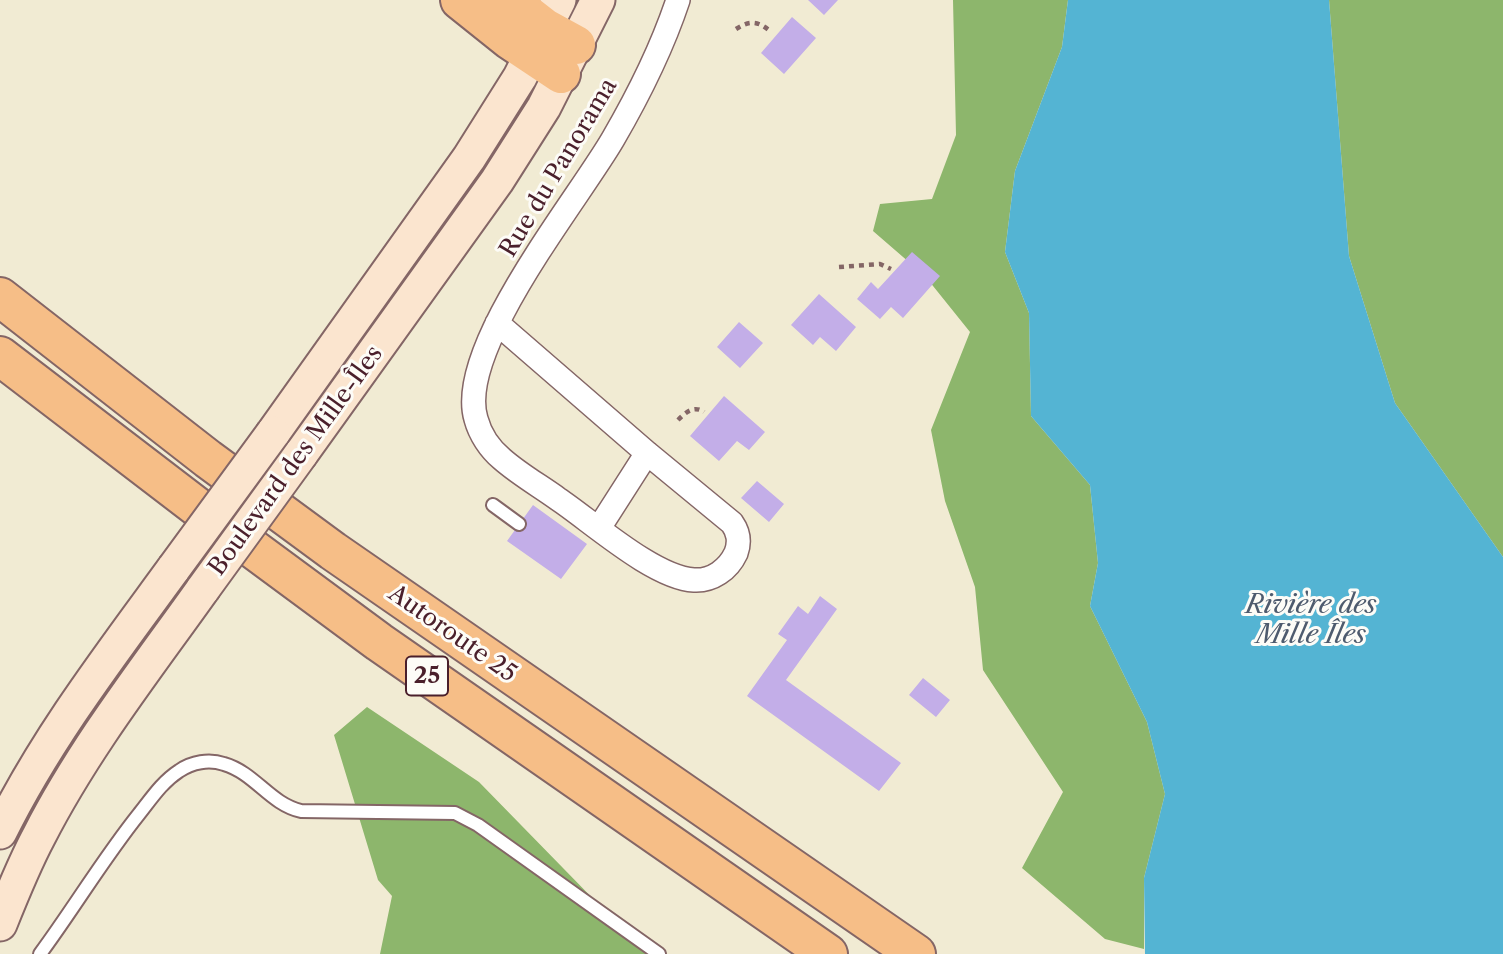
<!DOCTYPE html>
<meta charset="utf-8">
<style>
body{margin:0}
canvas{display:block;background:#f1ebd3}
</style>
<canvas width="1503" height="954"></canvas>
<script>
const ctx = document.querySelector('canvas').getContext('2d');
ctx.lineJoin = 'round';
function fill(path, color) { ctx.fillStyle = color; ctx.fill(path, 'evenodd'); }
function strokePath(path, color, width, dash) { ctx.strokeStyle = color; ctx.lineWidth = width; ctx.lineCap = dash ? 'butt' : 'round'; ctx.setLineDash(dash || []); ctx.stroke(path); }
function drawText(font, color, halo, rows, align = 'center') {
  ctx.font = font + ' "Libre Caslon Text",serif'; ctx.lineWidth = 6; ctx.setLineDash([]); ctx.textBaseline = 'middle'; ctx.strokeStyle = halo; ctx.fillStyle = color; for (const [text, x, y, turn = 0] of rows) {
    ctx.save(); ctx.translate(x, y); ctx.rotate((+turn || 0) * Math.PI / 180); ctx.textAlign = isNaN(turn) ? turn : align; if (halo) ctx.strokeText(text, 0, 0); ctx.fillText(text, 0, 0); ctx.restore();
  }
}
fill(new Path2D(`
 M953,0H1068L1062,47L1015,171L1005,252L1029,313L1031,416L1090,485L1098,563L1090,606L1147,722L1165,794L1144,878V949L1105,939L1022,868L1063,792L983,670L975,587L945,501L931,430L970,332L925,276L873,231L880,204L932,199L956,135Z
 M1329,0H1503V557L1395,403L1349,256Z
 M367,707L479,782L647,954H380L392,896L378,880L334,735Z`), '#8db66c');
fill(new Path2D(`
 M1068,0H1329L1349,256L1395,403L1503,557V954H1145L1144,878L1165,794L1147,722L1090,606L1098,563L1090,485L1031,416L1029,313L1005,252L1015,171L1062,47Z`), '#54b4d3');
fill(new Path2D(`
 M808,0H838L824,15Z
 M792,17L816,38L784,74L761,53Z
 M912,252L940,276L903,318L891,307L880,319L857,299L871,282L878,289Z
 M819,294L856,327L836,351L820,337L813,345L791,325Z
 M739,322L763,343L740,368L717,347Z
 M724,396L765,432L749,450L737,441L719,461L690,436Z
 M757,481L784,504L769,522L741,498Z
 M533,505L587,544L561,579L507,541Z
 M820,596L837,609L786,680L901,763L879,791L747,696L787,640L778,634L798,606L808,614Z
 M923,678L950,700L936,717L909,695Z`), '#c3aee8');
const lane = new Path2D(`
 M493,505L519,524
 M40,954C74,908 103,859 139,814C151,799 162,782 179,771C192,762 209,759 224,764C255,773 270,804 301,811L455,813L478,825L659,954`);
const street = new Path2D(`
 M497,323L647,453L732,523C739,533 740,542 736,553C728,570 712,581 694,580C654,578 591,521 558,499C540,486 519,474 502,459C490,449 480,434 476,419C455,350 577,201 613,139C638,96 662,48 678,0
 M599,528L647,453`);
const secondary = new Path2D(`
 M273,433L469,158L520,77L559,0
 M301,454L497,181L544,107L598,0
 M0,832C47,737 112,653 174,568
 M0,924C12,894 24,864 39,836C84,748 146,669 203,589`);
const highway = new Path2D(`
 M460,0L510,40L561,74
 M509,0L545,28L576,45
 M0,297L208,459L333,551L916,954
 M0,356L222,526L379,642L828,954`);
strokePath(lane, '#846666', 16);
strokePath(street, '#846666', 26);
strokePath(secondary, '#846666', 37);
strokePath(highway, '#846666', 42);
strokePath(new Path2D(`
 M736,29C750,20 758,21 770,31
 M839,267L880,264L891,269
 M678,420C686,412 694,405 704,412`), '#846666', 4.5, [5, 5]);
strokePath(lane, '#fff', 12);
strokePath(street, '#fff', 23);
strokePath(secondary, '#fbe5cf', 33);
strokePath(highway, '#f6be87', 38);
const secondaryBridge = new Path2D(`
 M174,568L273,433
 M203,589L301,454`);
strokePath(secondaryBridge, '#846666', 37, []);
strokePath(secondaryBridge, '#fbe5cf', 33);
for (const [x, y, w] of [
 [427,676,42]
]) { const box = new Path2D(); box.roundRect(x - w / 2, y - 19.5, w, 39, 5); ctx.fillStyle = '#fdfcf7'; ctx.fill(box); strokePath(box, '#4a1f2b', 2); }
drawText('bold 23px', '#4a1f2b', null, [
 ["25",427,676]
]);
drawText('24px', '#4a1f2b', '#fdfcf7', [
 ["Rue du Panorama",559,168,-59],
 ["Boulevard des Mille-Îles",296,461,-54],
 ["Autoroute 25",452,634,35]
]);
drawText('italic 26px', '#4e5b6e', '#fdfcf7', [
 ["Rivière des",1311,605],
 ["Mille Îles",1311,635]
]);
</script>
